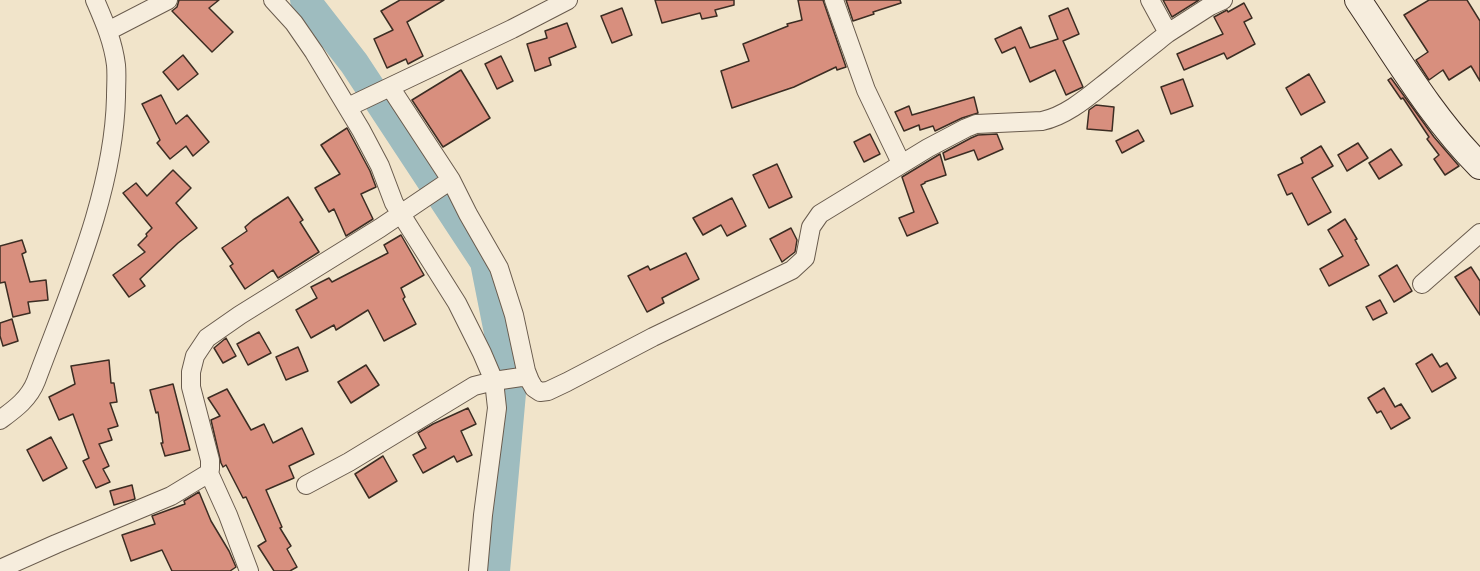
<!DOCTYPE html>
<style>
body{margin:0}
canvas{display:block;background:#f1e4ca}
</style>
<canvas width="1480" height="571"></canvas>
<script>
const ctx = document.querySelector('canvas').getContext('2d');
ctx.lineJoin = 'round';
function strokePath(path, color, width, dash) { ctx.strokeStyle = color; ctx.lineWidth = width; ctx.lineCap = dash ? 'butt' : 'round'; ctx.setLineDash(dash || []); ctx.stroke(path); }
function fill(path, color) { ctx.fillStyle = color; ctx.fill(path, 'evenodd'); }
strokePath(new Path2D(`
 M305,0L354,63L485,262L511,393L495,571`), '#9ebcbf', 30);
const building = new Path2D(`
 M179,0H219L209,8L233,32L212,52L172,11L177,7Z
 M400,0H444L407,22L423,56L408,64L406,59L387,68L374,39L393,30L381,11Z
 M655,0H734V5L715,10L717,16L702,19L700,13L662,23Z
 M798,0H823L846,67L837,70L836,67L794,87L732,108L721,71L749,61L743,44L788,26L787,24L802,20Z
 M846,0H900L901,3L873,12L874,14L853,21Z
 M1163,0H1199L1172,17Z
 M1429,0H1467L1480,21V81L1471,66L1449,80L1443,70L1429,80L1416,60L1428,52L1404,15Z
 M1244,3L1252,18L1244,22L1255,44L1227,59L1224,53L1184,70L1177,54L1223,34L1214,17L1227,10L1228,12Z
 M622,8L632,35L612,43L601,16Z
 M1068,8L1079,34L1063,41L1083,87L1066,95L1055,70L1030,82L1015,47L1002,53L995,39L1021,27L1030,48L1058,39L1049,16Z
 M567,23L576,47L549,58L551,65L535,71L527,44L547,38L545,31Z
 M183,55L198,74L178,90L163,72Z
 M501,56L513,81L497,89L485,64Z
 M461,70L490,118L443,147L412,100Z
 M1309,74L1325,102L1301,115L1286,88Z
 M1391,78L1434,137L1459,166L1445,175L1434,159L1439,155L1427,139L1429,137L1403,98L1401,99L1388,80Z
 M1183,79L1193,106L1171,114L1161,87Z
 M161,95L176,124L187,115L209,142L193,156L186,146L170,159L157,143L160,140L142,104Z
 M974,97L978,113L962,118L935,131L933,126L920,130L919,125L904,131L895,112L909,106L912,115Z
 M1096,105L1114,107L1112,131L1087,129L1089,110Z
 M347,128L370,171L376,187L361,194L373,219L346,236L334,209L329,212L315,188L340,174L321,145Z
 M1138,130L1144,141L1122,153L1116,141Z
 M870,134L880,154L864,162L854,142Z
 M997,134L1003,149L978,160L974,150L945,160L943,153L971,138L978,135Z
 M1358,143L1368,158L1347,171L1338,155Z
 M1321,146L1333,166L1312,178L1331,212L1308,225L1292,193L1287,195L1278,175L1303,163L1301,158Z
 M1391,149L1402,165L1379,179L1369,163Z
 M940,154L946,175L925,182V183L921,185L938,223L907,236L899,218L914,212L902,177Z
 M777,164L792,197L769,208L753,175Z
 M173,170L191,188L176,203L197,228L178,243L140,279L145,286L129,297L113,275L145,252L138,245L147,236L146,234L152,228L123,193L136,183L147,196Z
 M288,197L303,220L300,222L319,252L278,278L273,270L245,289L230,266L233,264L222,248L247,231L245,227L253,220Z
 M732,198L746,226L727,236L721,225L703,235L693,218Z
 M1345,219L1357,239L1355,240L1369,265L1329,286L1320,269L1343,256L1328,230Z
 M791,228L797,240L795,252L782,262L770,239Z
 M401,235L424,275L401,288L405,297L403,299L416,324L384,341L368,310L336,330L334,325L311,338L296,310L317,298L311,287L329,278L332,282L388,253L384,245Z
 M22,240L26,252L22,254L30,282L46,280L48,300L28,302L30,313L13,317L5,282L0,283V246Z
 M686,253L699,279L662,298L664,303L647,312L628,276L648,266L650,270Z
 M1397,265L1412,291L1394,302L1379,276Z
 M1471,267L1480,281V315L1455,277Z
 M1380,300L1387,313L1373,320L1366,307Z
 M12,319L18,341L3,346L0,336V323Z
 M259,332L271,353L248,365L237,344Z
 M226,338L236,356L223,363L214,348Z
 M298,347L308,371L286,380L276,357Z
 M1432,354L1440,367L1447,363L1456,378L1432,392L1416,364Z
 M109,360L111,383H114L117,402L110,403L118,426L108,429L112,440L99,444L109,466L103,469L110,482L96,488L83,461L89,458L73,414L59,420L49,397L75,384L71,366Z
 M366,365L379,385L351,403L338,382Z
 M173,384L190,450L165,456L161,443H163L158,412L156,413L150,390Z
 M1384,388L1395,407L1401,404L1410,418L1391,429L1381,411L1377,413L1368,398Z
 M227,389L251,430L264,424L273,443L302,428L314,454L289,466L294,478L266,490L282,527L280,528L291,546L287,549L297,567L290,571H274L267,560L258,546L266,541L246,497L243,498L226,465L223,467L221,463L211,420L220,416L208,398Z
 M468,408L476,424L461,431L472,455L457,462L454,456L423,473L413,455L426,448L418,433L433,424Z
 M51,437L67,468L43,481L27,450Z
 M383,456L397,481L369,498L355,474Z
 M132,485L135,499L114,505L110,491Z
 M199,492L211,521L229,551L236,567L230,571H172L162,550L131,561L122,535L155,524L152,516L185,504L184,501Z`);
fill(building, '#d88f7e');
strokePath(building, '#3c2d23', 1.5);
const street = new Path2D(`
 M273,0L294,23L314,52L361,130L380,166L394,203L457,303L482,353L494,381L528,376
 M568,0L512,29L390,87L451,180L468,214L499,268L514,315L526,371L530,381L534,388L540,392L548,391L567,382L653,337L792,270L805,258L811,227L820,214L928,148L966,128L976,124L1042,121C1069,115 1091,94 1113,77C1131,62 1149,48 1168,33
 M834,0L866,90L901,163
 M1150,0L1168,33L1210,6L1223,0
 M108,31L168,0
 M348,107L390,87
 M1422,284L1480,233
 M0,420C15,409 29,399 36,381C69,292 114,192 116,97C116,86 117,75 116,65C113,41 104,21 95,0
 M209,473L228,515L249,571
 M306,485L349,462L474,386L494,381L497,408L483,515L478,571
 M0,569L56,544L171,496L209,473L210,469V460L191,387V372L195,356L207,338L240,315L380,228L451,180`);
const secondary = new Path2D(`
 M1358,0C1396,56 1432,118 1480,166`);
strokePath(street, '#695b4d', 20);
strokePath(secondary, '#3c2d23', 28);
strokePath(street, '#f6eddd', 18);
strokePath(secondary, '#f6eddd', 26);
</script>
